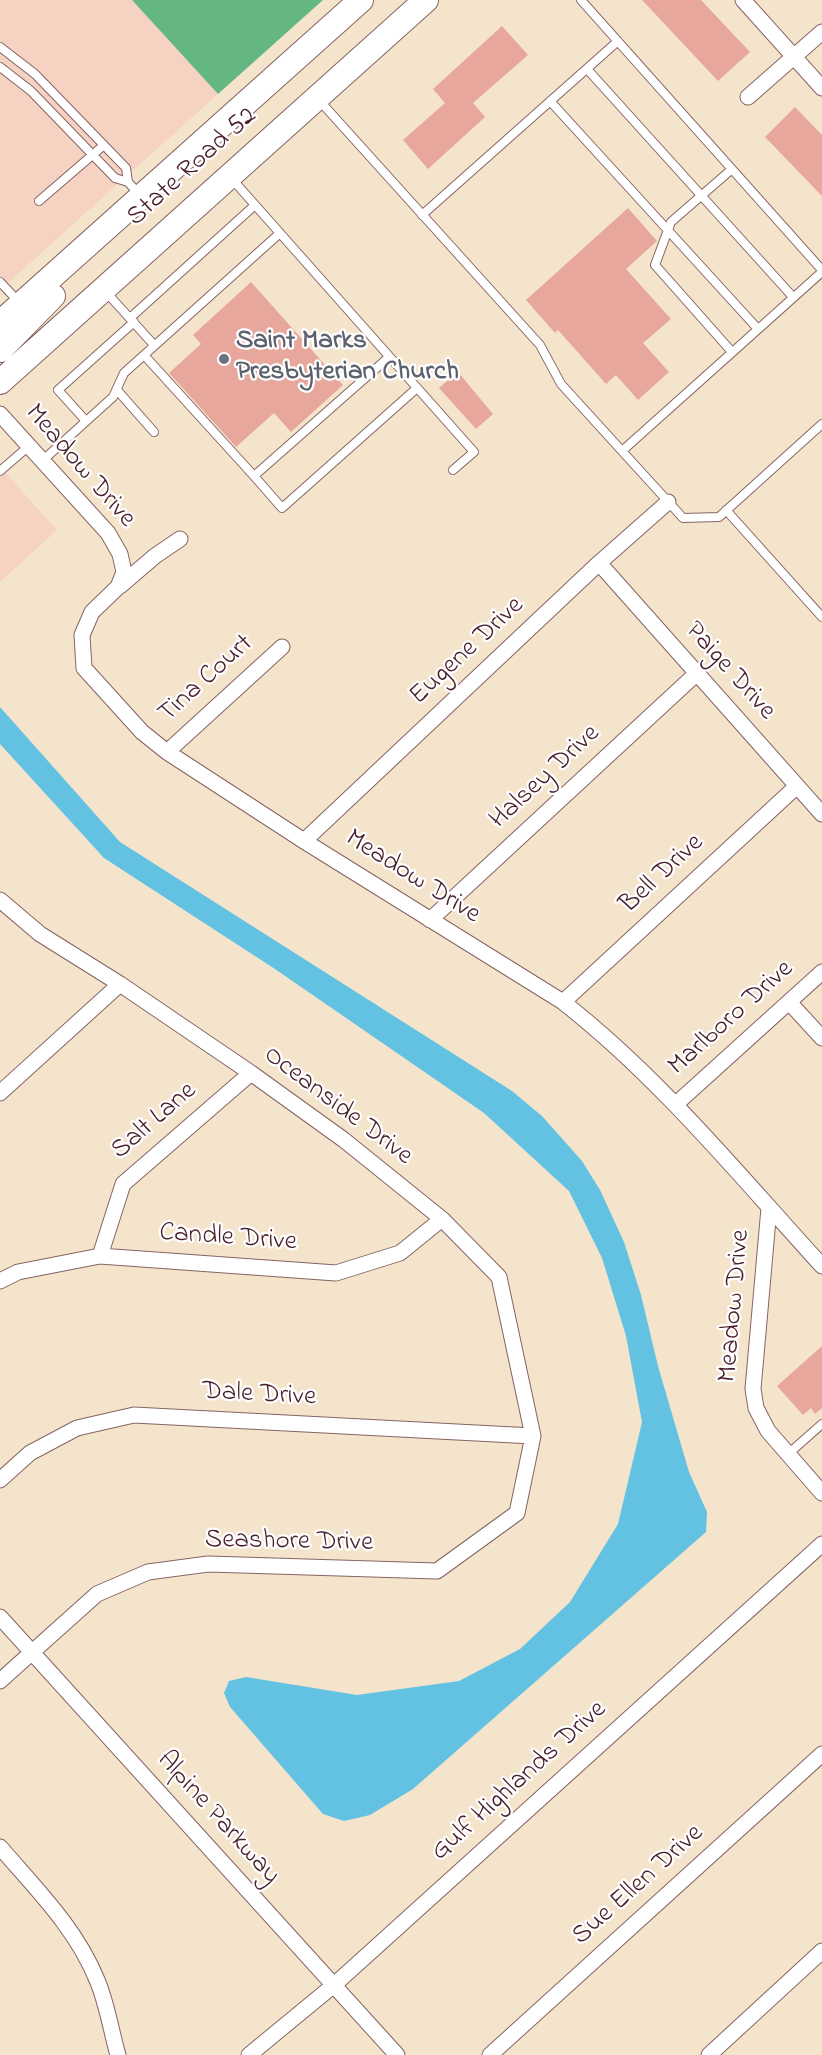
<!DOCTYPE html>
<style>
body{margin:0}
canvas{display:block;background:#f5e4cc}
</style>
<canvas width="822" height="2055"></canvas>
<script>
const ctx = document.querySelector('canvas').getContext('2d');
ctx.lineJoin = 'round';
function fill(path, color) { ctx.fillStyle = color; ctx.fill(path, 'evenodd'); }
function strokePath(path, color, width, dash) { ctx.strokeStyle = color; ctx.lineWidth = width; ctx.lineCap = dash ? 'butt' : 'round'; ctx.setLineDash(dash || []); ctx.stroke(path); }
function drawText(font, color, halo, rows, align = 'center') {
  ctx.font = font + ' "Indie Flower",sans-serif'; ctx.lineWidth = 4.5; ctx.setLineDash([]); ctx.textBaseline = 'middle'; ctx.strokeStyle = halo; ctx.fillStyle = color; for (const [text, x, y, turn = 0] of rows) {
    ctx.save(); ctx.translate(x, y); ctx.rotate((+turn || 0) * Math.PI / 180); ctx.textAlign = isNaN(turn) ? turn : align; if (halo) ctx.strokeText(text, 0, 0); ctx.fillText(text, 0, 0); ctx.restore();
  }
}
fill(new Path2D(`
 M0,0H132L218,94L0,290Z
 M0,467L57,530L0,582Z`), '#f5d2c2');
fill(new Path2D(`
 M132,0H323L218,94Z`), '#64b683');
fill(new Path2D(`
 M0,707L120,842L512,1091L542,1116L582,1161L600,1190L624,1242L641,1295L658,1366L689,1472L707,1512L706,1532L413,1789L370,1815L344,1821L323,1814L230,1707L224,1693L229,1681L246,1677L357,1695L459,1681L520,1649L570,1602L618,1524L642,1422L626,1336L602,1258L569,1191L484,1113L275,969L104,858L0,744Z`), '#63c2e1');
fill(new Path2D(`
 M642,0H701L750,52L718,81Z
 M502,26L528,55L473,103L485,117L428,169L403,140L445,103L433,89Z
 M795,107L822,135V196L765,137Z
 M628,208L657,241L626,269L671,319L643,343L669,372L638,400L616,375L606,384L558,330L555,333L526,300Z
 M251,282L343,385L291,432L274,413L236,447L169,373L201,344L193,335Z
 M458,372L493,414L476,429L439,388Z
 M822,1346V1408L815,1414L811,1408L803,1415L777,1386Z`), '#e7a79c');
const lane = new Path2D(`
 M581,0L822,270
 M0,47L35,74L126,168L128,182
 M0,67L31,91L115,178L128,182L140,195
 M587,69L793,297
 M318,99L540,345L561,384L683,518L719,517L822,424
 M550,101L758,329
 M732,169L671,222L655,265L732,352
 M232,179L474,452L453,470
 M39,201L104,145
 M422,215L618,41
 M0,282L18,301
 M106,292L154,345
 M130,318L255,205
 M144,355L254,476
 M389,357L254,476L282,508L417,388
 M117,390L154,432
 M86,421L58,390L134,322
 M622,451L822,272
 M42,461L113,397L124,373L280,233
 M0,471L29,446
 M726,510L822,617
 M788,1454L822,1424`);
const street = new Path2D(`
 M743,0L822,88
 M748,97L822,32
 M0,414L108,533L120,554L124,572L118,587L92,612L82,635L84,668L142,732L167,752L304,841L563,1002C660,1078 739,1175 822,1266
 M599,563L822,814
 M120,586L155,556L180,539
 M167,752L282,647
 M304,841L599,563L668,502
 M0,900L40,934L120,984L251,1073L344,1140L442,1219L499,1277L533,1436L517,1513L437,1571L208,1564L148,1572L97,1594L0,1681
 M430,920L696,674
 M563,1002L797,786
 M789,1002L822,1038
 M0,1093L120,984
 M676,1104L822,972
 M769,1208L753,1389L756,1408L768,1431L822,1493
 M100,1256L123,1184L251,1073
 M0,1281L18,1272L100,1256L336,1273L400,1253L442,1219
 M0,1480L30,1453L77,1428L134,1415L533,1436
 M0,1617L397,2055
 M0,1847C36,1889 76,1928 97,1980C107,2003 111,2031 118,2055
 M249,2055L334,1985L822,1544
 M490,2055L822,1754
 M709,2055L822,1951`);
const primary = new Path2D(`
 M0,323L361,0
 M0,350L53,296
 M0,382L426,0`);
strokePath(lane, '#866463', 10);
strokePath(street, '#866463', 17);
strokePath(primary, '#866463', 26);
strokePath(lane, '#fff', 8);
strokePath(street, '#fff', 15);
strokePath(primary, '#fff', 24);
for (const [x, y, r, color] of [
 [224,359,6,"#6b7280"]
]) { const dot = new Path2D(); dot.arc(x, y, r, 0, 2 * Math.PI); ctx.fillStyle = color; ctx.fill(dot); strokePath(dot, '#fff', 2); }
drawText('27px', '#4a1f2b', '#fff', [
 ["State Road 52",193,168,-42],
 ["Meadow Drive",79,467,49],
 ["Eugene Drive",468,652,-43],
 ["Paige Drive",729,672,48],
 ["Tina Court",207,680,-42],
 ["Halsey Drive",546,778,-43],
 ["Bell Drive",663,875,-43],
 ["Meadow Drive",412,878,32],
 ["Marlboro Drive",732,1019,-42],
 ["Oceanside Drive",337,1107,37],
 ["Salt Lane",155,1122,-41],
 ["Candle Drive",228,1239,4],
 ["Meadow Drive",736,1306,-85],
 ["Dale Drive",259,1396,3],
 ["Seashore Drive",289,1543,1],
 ["Gulf Highlands Drive",520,1782,-42],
 ["Alpine Parkway",217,1819,48],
 ["Sue Ellen Drive",639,1886,-42]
]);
drawText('bold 27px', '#5b616d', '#fff', [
 ["Saint Marks",236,343],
 ["Presbyterian Church",236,374]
], 'left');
</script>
